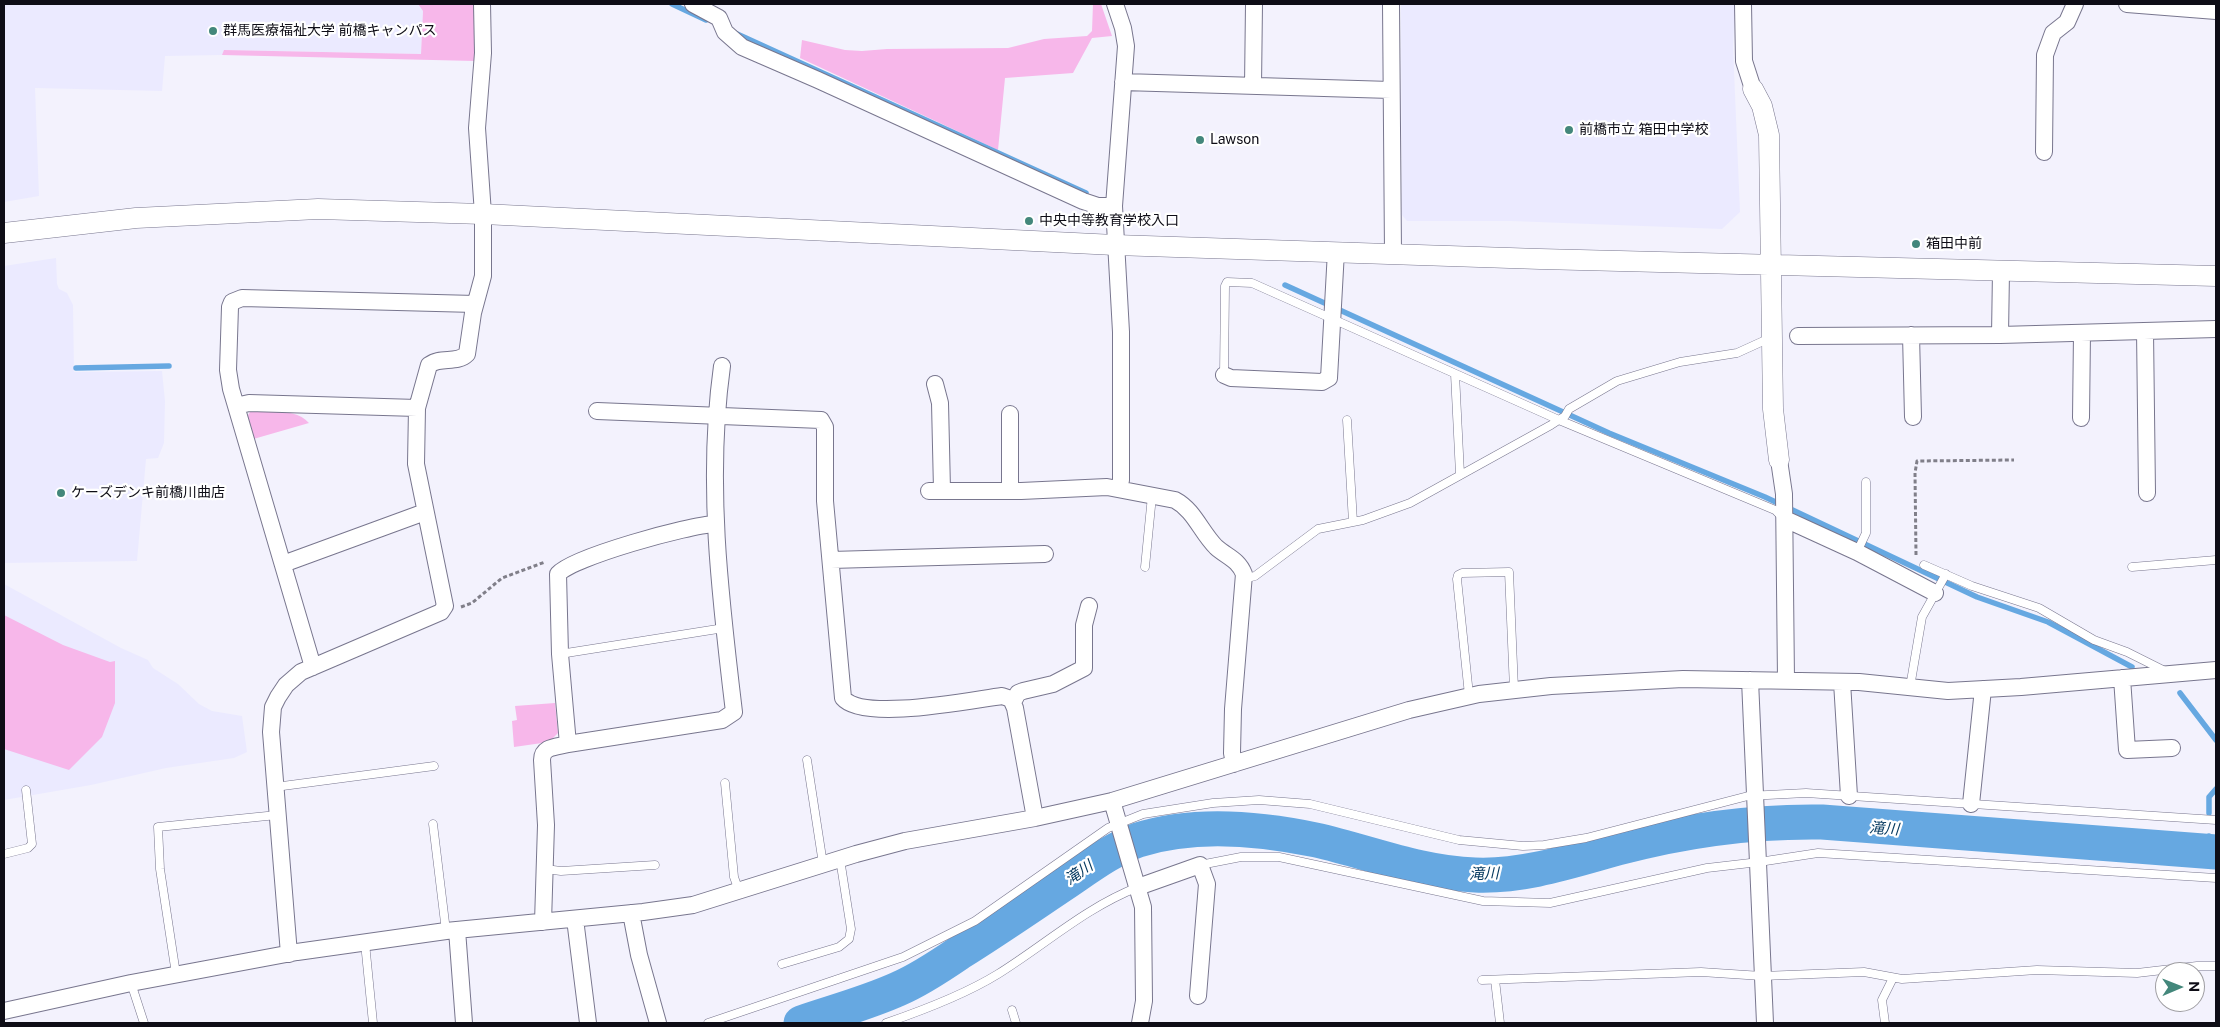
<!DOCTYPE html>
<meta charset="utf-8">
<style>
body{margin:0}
#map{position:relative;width:2220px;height:1027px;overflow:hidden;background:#f3f2fd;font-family:"Public Sans",sans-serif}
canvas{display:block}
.frame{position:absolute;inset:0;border:5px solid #0e0d16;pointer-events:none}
.north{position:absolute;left:2155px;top:962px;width:50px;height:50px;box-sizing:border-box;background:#fff;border:1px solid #9f9ea2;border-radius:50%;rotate:89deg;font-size:14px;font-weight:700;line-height:20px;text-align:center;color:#0e0d16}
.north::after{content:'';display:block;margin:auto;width:18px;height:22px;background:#43877b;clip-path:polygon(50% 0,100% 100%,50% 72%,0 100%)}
</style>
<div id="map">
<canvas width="2220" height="1027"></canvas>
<div class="frame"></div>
<div class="north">N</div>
</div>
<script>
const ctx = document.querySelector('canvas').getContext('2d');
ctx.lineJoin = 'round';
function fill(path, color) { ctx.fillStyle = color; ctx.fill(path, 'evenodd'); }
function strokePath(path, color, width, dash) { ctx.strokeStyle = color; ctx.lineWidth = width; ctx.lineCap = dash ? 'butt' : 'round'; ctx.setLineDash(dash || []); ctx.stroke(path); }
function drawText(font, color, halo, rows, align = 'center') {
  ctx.font = font + ' "Public Sans","Noto Sans JP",sans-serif'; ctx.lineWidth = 4.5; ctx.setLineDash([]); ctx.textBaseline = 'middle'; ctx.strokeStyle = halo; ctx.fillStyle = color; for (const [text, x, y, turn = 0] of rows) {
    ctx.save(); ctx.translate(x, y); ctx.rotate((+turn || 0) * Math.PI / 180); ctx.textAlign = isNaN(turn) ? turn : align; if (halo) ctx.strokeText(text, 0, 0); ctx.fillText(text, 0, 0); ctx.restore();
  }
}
fill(new Path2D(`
 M4,4H418L423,11L421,54L225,50L222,55L165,56L162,91L35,88L39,196L4,202Z
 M1401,4H1735L1733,47L1740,212L1722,229L1511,221H1407L1402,215Z
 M56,258L57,284L59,289L67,293L73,305L74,372L162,371L165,401L164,443L158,458L146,459L137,561L4,563V266Z
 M4,584L121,648L148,660L153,668L178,684L199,704L212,711L242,716L247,752L234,758L166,768L91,785L4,800Z`), '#ebeaff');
fill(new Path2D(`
 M418,4H476L475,61L222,55L224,50L421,54L423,11Z
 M1093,4H1101L1112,36L1092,38L1073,73L1005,78L998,150L800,58L802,40L845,50L862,51L887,49L1008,48L1044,39L1087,36L1092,31Z
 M250,412C269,412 296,408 309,423L250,440L245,420Z
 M4,615L63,645L110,662L115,661V703L102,737L69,770L4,749Z
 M555,703L558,733L549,742L514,747L512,721L517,720L515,706Z`), '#f7b7ea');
strokePath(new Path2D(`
 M672,4L706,20
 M735,33L1086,193
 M1285,285L1609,433L1765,497L1977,597L2048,622L2132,667
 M76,368L169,366
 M2180,693L2216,740
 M2209,813V797L2216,789
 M2209,836V851`), '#66a8e1', 5.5);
strokePath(new Path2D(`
 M801,1023C833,1012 867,1003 898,989C919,980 940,966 959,953C996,930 1032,905 1068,881C1090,866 1113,849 1138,840C1194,822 1259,828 1316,840C1369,852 1419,873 1475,875C1524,877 1571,861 1618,848C1685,830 1752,821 1822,822L2216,852`), '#66a8e1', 35);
const service = new Path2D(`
 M1455,374L1460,474
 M1224,375L1225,286L1227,282L1252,283L1559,420L1775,510L1783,518
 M1347,420L1353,522
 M1857,552L1866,533V482
 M1924,565L1972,586L2039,608L2094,640L2127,652L2165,671
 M1145,567L1152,496
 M2132,567L2216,560
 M1243,579L1255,576L1318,529L1363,520L1410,503L1551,425L1565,416L1569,409L1617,381L1680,362L1737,353L1770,338
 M560,654L724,628
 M1910,687L1922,617L1946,574
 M1469,695L1457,579L1458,575L1462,573L1509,572L1514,689
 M807,760L823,864
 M725,783L734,877L739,891
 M275,787L434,766
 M433,824L446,931
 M4,854L28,848L32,844L26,790
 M1200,865L1241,857H1279L1483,901L1550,903L1707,868L1759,862L1818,853L2216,878
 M545,869L561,871L655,865
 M365,943L373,1023
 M782,964L839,947L849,939L851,929L840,859
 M176,974L160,869L158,827L277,815
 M1482,980L1701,972L1762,976L1864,972L1902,979L2037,970L2137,973L2197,966H2216
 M1495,980L1500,1023
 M131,983L144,1023
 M1012,1010L1016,1023
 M708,1023L903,957L975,921L1108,828L1143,814L1213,803L1259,800L1310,804L1459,840L1523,846L1544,845L1586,838L1748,796L1806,793L2216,820
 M886,1023C924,1010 964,995 998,974C1046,944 1085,908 1138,887
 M1885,1023L1882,1000L1893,978`);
const minor = new Path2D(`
 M693,4L719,18L725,32L742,47L818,80L1083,201L1098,206H1114
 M1115,4L1123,28L1126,46L1114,206L1121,332V480L1119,489
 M1391,4L1393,253
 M1743,4L1744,61L1753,89
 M2127,4L2216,11
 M1123,82L1391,90
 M1253,86L1254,4
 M2044,152L2045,55L2053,33L2067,22L2075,4
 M2145,331L2147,493
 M1911,335L1913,417
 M2000,335L2001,271
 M1798,336L2000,335L2216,329
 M1224,375L1231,378L1322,382L1329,378L1336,251
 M935,384L940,403L942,490
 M236,406L249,403L417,408
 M597,411L821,420L825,427V501L843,698C863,722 971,700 1002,696L1011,699L1015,708L1035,818
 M1010,414V491
 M2081,418L2082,333
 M1779,460L1784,494L1786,680
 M929,491H1021L1107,487L1175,500C1194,510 1201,532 1216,547C1227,557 1238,559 1244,574L1233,709L1232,753L1234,764
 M1785,519L1857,552L1935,593
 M831,560L1045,554
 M283,564L425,512
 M313,667L231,389L228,370L230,307L232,302L242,298L475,304
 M2122,678L2127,750L2172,748
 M1750,680L1765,1023
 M1842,682L1849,796
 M1013,702L1018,693L1023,691L1053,684L1084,668V625L1089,606
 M568,744L560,654L558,574C573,557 689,525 715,524
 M1112,801L1143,907L1144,1001L1140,1023
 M1971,804L1983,689
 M1138,887L1200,865L1207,884L1198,996
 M631,913L639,955L658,1023
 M575,919L588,1023
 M543,922L546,825L542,760C542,746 557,747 568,744L722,720L734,712C720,596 706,481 722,366
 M457,930L464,1023
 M289,954L271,732L273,707L278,697L286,685L301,672L441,612L445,606L416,464L417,408L429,365C440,356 457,364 467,354L473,313L483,276V214L477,128L483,53L482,4
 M4,1011L131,983L297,952L446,931L643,912L693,905L856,854L905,841L1035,818L1112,801L1409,710L1479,694L1551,686L1683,679L1859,682L1948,691L2021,687L2216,670`);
const tertiary = new Path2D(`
 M1753,89L1762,106L1769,135L1773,409L1779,460
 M4,233L136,218L318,209L483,214L1115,245L1540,259L2216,276`);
strokePath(service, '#78768e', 9);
strokePath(minor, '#78768e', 18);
strokePath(tertiary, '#78768e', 21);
strokePath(new Path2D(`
 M1916,555L1915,473L1917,461L2014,460
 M461,607L472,603L502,578L545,562`), '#807f89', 3, [4, 2.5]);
strokePath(service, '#fff', 8);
strokePath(minor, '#fff', 16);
strokePath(tertiary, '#fff', 20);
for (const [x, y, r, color] of [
 [213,31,5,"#43877b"],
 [1569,130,5,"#43877b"],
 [1200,140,5,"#43877b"],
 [1029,221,5,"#43877b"],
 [1916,244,5,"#43877b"],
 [61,493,5,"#43877b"]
]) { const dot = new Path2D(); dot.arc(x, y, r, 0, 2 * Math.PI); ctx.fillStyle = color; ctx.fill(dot); strokePath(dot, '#fff', 2); }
drawText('14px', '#0e0d16', '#fff', [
 ["群馬医療福祉大学 前橋キャンパス",223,31],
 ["前橋市立 箱田中学校",1579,130],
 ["Lawson",1210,140],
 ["中央中等教育学校入口",1039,221],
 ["箱田中前",1926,244],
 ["ケーズデンキ前橋川曲店",71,493]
], 'left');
drawText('italic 15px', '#063a60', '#fff', [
 ["滝川",1884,829,4],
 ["滝川",1079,873,-34],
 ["滝川",1484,874,-1]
]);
</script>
